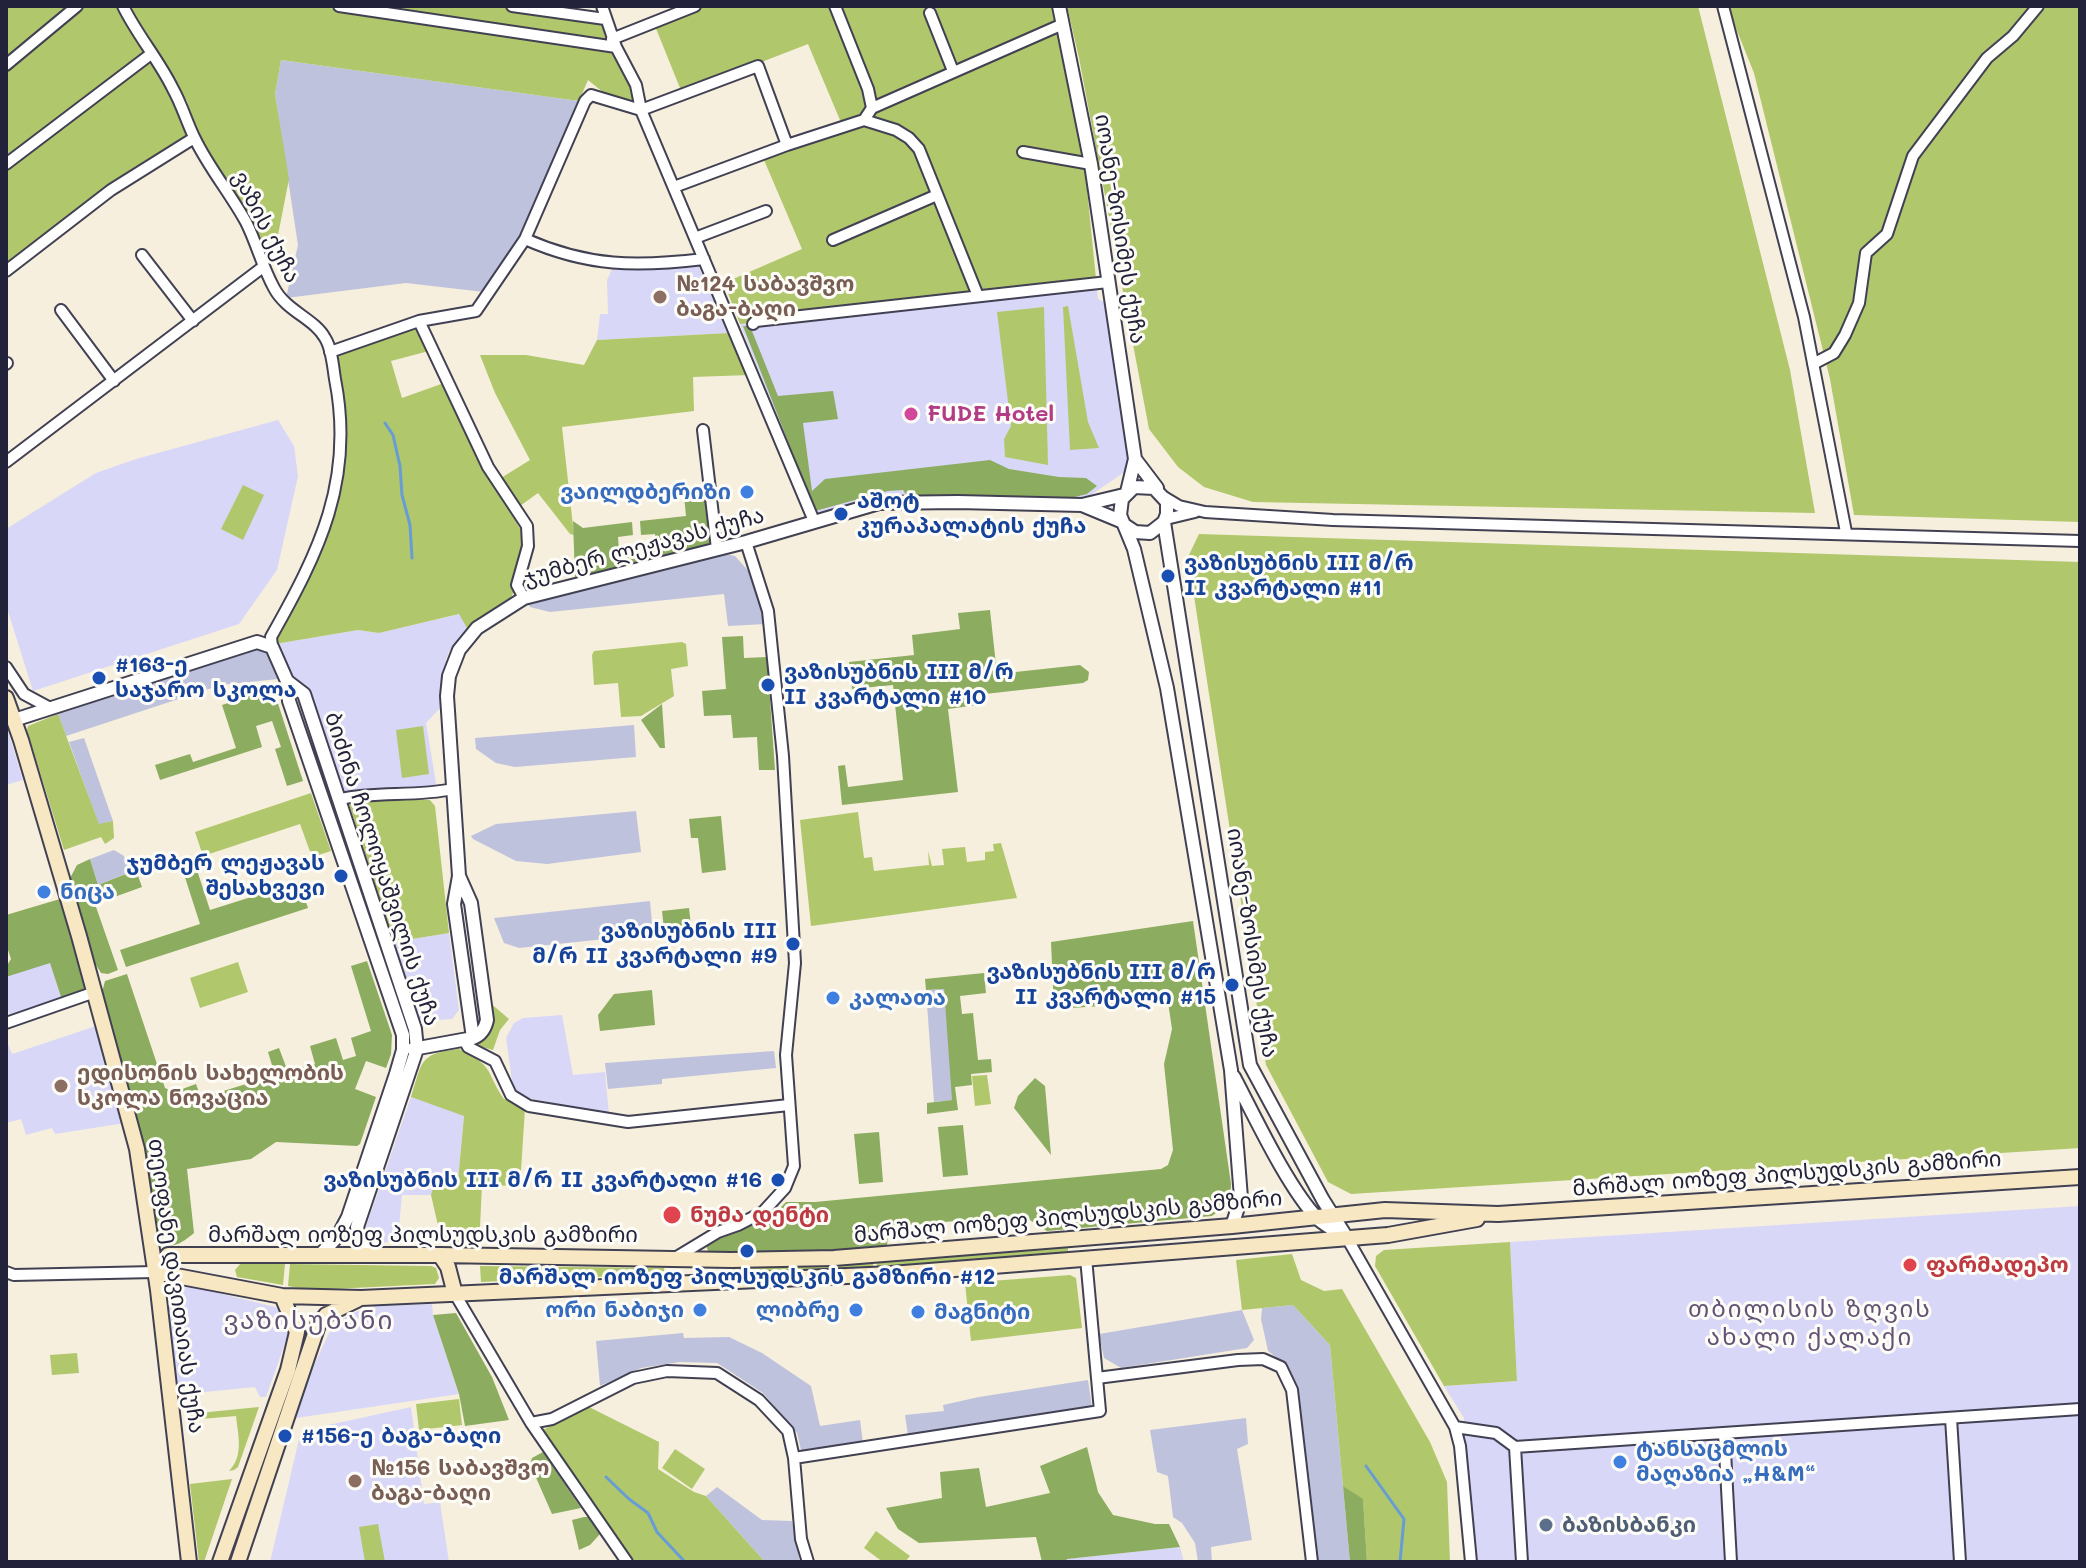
<!DOCTYPE html>
<meta charset="utf-8">
<style>
body{margin:0}
#map{position:relative;width:2086px;height:1568px;overflow:hidden;background:#f6efdd;font-family:Mali,sans-serif}
canvas{display:block}
.frame{position:absolute;inset:0;border:8px solid #22223b;pointer-events:none}
</style>
<div id="map">
<canvas width="2086" height="1568"></canvas>
<div class="frame"></div>
</div>
<script>
const ctx = document.querySelector('canvas').getContext('2d');
ctx.lineJoin = 'round';
function fill(path, color) { ctx.fillStyle = color; ctx.fill(path, 'evenodd'); }
function strokePath(path, color, width, dash) { ctx.strokeStyle = color; ctx.lineWidth = width; ctx.lineCap = dash ? 'butt' : 'round'; ctx.setLineDash(dash || []); ctx.stroke(path); }
function drawText(font, color, halo, rows, align = 'center') {
  ctx.font = font + ' Mali,"Noto Sans Georgian",sans-serif'; ctx.lineWidth = 6; ctx.setLineDash([]); ctx.textBaseline = 'middle'; ctx.strokeStyle = halo; ctx.fillStyle = color; for (const [text, x, y, turn = 0] of rows) {
    ctx.save(); ctx.translate(x, y); ctx.rotate((+turn || 0) * Math.PI / 180); ctx.textAlign = isNaN(turn) ? turn : align; if (halo) ctx.strokeText(text, 0, 0); ctx.fillText(text, 0, 0); ctx.restore();
  }
}
fill(new Path2D(`
 M698,265L729,333L597,340L600,314H608L607,280L612,269Z
 M1097,289L1098,299L1106,303L1129,466L1126,471L1085,499L1071,501L880,500L819,514L815,511L740,324Z
 M278,420L294,446L298,476L277,570L239,624L33,691L6,605V529L96,473L136,459Z
 M460,614L467,628L450,650L446,659L440,708L426,723L436,783L433,788L342,797L308,692L290,677L275,644L358,630L379,633Z
 M6,725L23,780L6,785Z
 M449,933L459,1010L452,1019L425,1021L419,1019L394,942Z
 M50,962L62,1000L11,1019L6,1004V977Z
 M562,1015L573,1075L605,1072L609,1115L514,1095L506,1038L514,1023L523,1018Z
 M99,1025L125,1123L55,1134L52,1128L26,1135L21,1119L6,1123V1039L12,1054Z
 M411,1097L464,1115L458,1182L435,1179L431,1195H402L398,1238L378,1245L366,1237L365,1229Z
 M2080,1206V1562H1478L1461,1458L1464,1418L1444,1386L1517,1381L1510,1242Z
 M183,1284L275,1307L281,1310L290,1329L266,1397H260L255,1387L195,1393L186,1402L179,1404L168,1299L170,1294Z
 M432,1304L433,1315L459,1394L296,1418L310,1374L330,1331L349,1314L374,1306Z
 M411,1407L424,1504L440,1502L449,1562H270L301,1431Z
 M1180,1547L1184,1562H1065L1066,1559Z`), '#d8d7f8');
fill(new Path2D(`
 M281,60L579,101L523,232L484,292L406,283L286,298L298,245L275,94Z
 M727,554L735,556L753,576L759,592L766,624L728,626L724,594L550,612L530,607L527,600Z
 M255,648L268,653L278,679L221,685L66,736L58,714Z
 M634,725L636,757L515,767L496,763L476,749L475,738Z
 M84,738L113,821L99,825L69,742Z
 M636,811L641,852L547,864L516,861L473,839L471,836L496,824Z
 M114,850L124,856L130,872L98,885L90,859Z
 M650,901L653,934L519,948L504,943L494,918Z
 M944,989L953,1100L934,1102L926,990Z
 M774,1051L776,1068L662,1079V1084L608,1089L605,1063Z
 M1293,1305L1330,1345L1350,1562H1317L1296,1384L1288,1367L1268,1351L1261,1319L1262,1308Z
 M1242,1310L1254,1340L1247,1348L1121,1368L1104,1358L1099,1334Z
 M683,1333L684,1338L729,1337L762,1353L811,1386L820,1426L860,1420L863,1443L802,1454L797,1433L763,1393L717,1363L680,1362L641,1368L600,1386L596,1341Z
 M1088,1380L1092,1407L908,1436L905,1415L944,1411L943,1405L979,1397Z
 M1246,1418L1248,1444L1237,1449L1252,1540L1211,1547L1212,1562H1198L1195,1543L1182,1523L1173,1517L1168,1476L1157,1472L1150,1430Z
 M717,1487L762,1520L792,1521L800,1562H765L706,1496Z`), '#bfc2dd');
fill(new Path2D(`
 M6,6H119L187,125L189,136L6,270Z
 M128,6H315L569,42L618,53L635,103L609,97L588,80L579,101L281,60L275,94L289,179L278,235L265,249L200,138L187,101L152,51Z
 M339,6H512L605,19L616,47Z
 M702,6H1054L1083,149L1097,289L740,324L724,283L802,249L764,160L845,132L808,44L682,93L655,26Z
 M1067,6H1698L1790,370L1815,513L1253,502L1204,487L1178,467L1149,429L1079,58Z
 M1727,6H2078L2080,522L1854,515L1830,379L1754,73Z
 M1068,306L1088,422L1099,448L1070,450L1063,307Z
 M1044,307L1048,465L1005,457L1004,439L1011,426L997,312Z
 M411,328L420,331L429,351L391,361L402,398L444,383L483,464L523,534V549L514,572V591L510,600L467,628L459,614L379,633L358,630L275,644L274,638L318,558L329,522L344,436L337,352Z
 M729,333L750,375L693,377L694,411L562,427L574,535L570,534L538,493L520,506L501,478L530,460L495,393L480,355H526L584,365L597,340Z
 M243,485L264,495L243,540L221,529Z
 M1199,534L2080,562V1148L1351,1194L1328,1182L1266,1065L1188,557Z
 M682,642L686,644L688,666L671,669L674,696L641,716L621,717L618,683L594,685L592,655L594,651Z
 M58,714L99,824L113,821L114,838L105,844L101,837L64,850L27,730L28,726Z
 M423,726L429,774L402,778L396,730Z
 M311,793L331,851L312,857L300,824L203,856L195,832Z
 M360,799L430,800L435,806L449,933L394,942L349,804Z
 M858,812L864,858L872,857L874,871L929,865L928,851L932,866L944,865L942,849L965,847L967,862L985,860V852L994,851L993,844L1001,843L1017,898L811,926L800,820Z
 M238,962L248,992L200,1008L190,978Z
 M489,1002L509,1019L500,1030L493,1050L478,1046L490,1029Z
 M459,1049C496,1068 484,1069 504,1099L525,1108L520,1186L482,1185L479,1249L442,1243L431,1195L435,1179L458,1181L464,1116L411,1097C423,1061 418,1054 459,1049Z
 M987,1075L991,1104L975,1106L972,1076Z
 M1510,1242L1517,1381L1444,1386L1375,1266L1376,1256L1384,1250Z
 M1068,1247V1252L877,1267V1263Z
 M1292,1254L1301,1280L1324,1291L1342,1289L1430,1442L1447,1482L1450,1562H1367L1363,1500L1343,1486L1330,1345L1293,1305L1242,1310L1236,1260Z
 M241,1263L285,1264L283,1285L237,1277L235,1270Z
 M873,1263V1267L733,1273V1268Z
 M290,1264L431,1266L436,1268L439,1278L435,1284L311,1290L288,1286Z
 M480,1266L664,1268L665,1274L481,1282Z
 M1070,1275L1076,1278L1082,1328L971,1341L965,1283Z
 M77,1353L79,1373L52,1375L50,1355Z
 M459,1399L462,1425L419,1430L416,1404Z
 M587,1406L659,1442L658,1469L694,1492L706,1496L765,1562H635L543,1430Z
 M259,1407L238,1467L234,1470L229,1471C244,1456 238,1435 236,1416L189,1420V1414Z
 M675,1449L705,1469L692,1489L662,1468Z
 M232,1479L204,1562H199L190,1484Z
 M378,1524L385,1562H365L359,1527Z
 M876,1531L910,1556L905,1562H883L864,1548Z`), '#b0c76c');
fill(new Path2D(`
 M743,326H750L778,396L833,391L838,419L803,423L812,491L825,479L990,460L1009,469L1059,477L1086,478L1097,486L1087,494L1067,499L914,497L907,496L903,490L888,491L815,511Z
 M704,493L710,545L645,561L644,547L656,544L655,534L641,535L640,521L686,516L684,496Z
 M573,521L583,528L632,522L633,535L618,537L619,550L635,548L638,564L575,578Z
 M990,610L997,674L1080,665L1089,672L1088,680L1083,683L976,695L977,705L948,709L958,792L842,805L838,766L845,765L848,787L903,780L893,685L852,689L849,662L914,655L912,635L960,629L958,613Z
 M743,636L744,658L767,657L775,770H759L757,737L733,738L731,715L704,716L702,691L726,689L722,637Z
 M273,688L303,781L287,786L275,749L281,747L272,721L256,726L262,747L160,780L155,765L190,754L193,762L236,748L222,705Z
 M662,704L665,748H660L641,720Z
 M721,816L726,870L702,873L698,838H691L689,819Z
 M90,859L98,885L136,870L142,887L95,904L118,970L108,974L101,973L88,952L69,880L77,865Z
 M195,864L210,910L299,882L308,908L126,967L120,950L200,924L182,868Z
 M60,899L88,991L62,1000L50,963L6,977V967L11,959L6,944V915Z
 M689,908L691,926L664,929L662,911Z
 M1193,921L1231,1184C1231,1201 1225,1207 1212,1216L1047,1231L1022,1215L889,1227L887,1246L811,1253L708,1251L706,1245L711,1242L771,1217L786,1202H815L1161,1169L1168,1165L1173,1150L1164,1064L1172,1029L1168,1002L1054,1009L1051,942Z
 M367,961L392,1035L391,1054L386,1068L366,1061L355,1089L376,1097L360,1144L357,1146L276,1142L251,1159L187,1169L194,1233C183,1242 173,1250 159,1243L144,1146L102,992L105,981L127,974L165,1088L174,1092L196,1084L201,1098L275,1075L268,1052L279,1048L288,1072L315,1064L310,1046L336,1038L343,1060L356,1056L351,1038L371,1031L351,966Z
 M984,973L986,993L960,996L962,1014L973,1013L978,1060L991,1059L992,1072L971,1074L972,1085L955,1087L958,1110L927,1114V1103L952,1100L944,989L926,990L925,979Z
 M652,990L655,1025L600,1031L598,1015L614,994Z
 M1035,1078L1045,1086L1051,1155L1014,1108L1018,1096Z
 M963,1125L968,1175L943,1177L938,1127Z
 M879,1132L883,1182L859,1184L854,1134Z
 M456,1313L492,1377L509,1420L465,1426L459,1394L433,1315Z
 M1087,1447L1098,1492L1113,1515L1155,1524H1169L1180,1547L1067,1559L1065,1562H1042L1036,1537L919,1543L898,1529L886,1508L942,1498L940,1472L979,1468L986,1507L1050,1493L1040,1466Z
 M543,1452L581,1508L552,1514L530,1464L532,1458Z
 M1343,1486L1363,1499L1367,1562H1350Z
 M584,1517H588L600,1534L590,1545L579,1550L572,1520Z`), '#8cac60');
strokePath(new Path2D(`
 M385,423L393,435L400,466L402,495L410,525L412,558
 M1366,1466L1404,1519L1400,1562
 M606,1477L629,1499L648,1513L657,1532L685,1562`), '#679dd4', 3);
const minor = new Path2D(`
 M123,6C137,35 159,60 173,89C182,105 187,123 195,139C209,168 230,193 246,222C257,244 262,266 274,288C286,311 315,319 325,338C332,349 333,367 335,379C355,480 319,552 271,637L272,647
 M339,6L616,47
 M512,6L605,19
 M602,6L616,47L636,85L641,110L814,521
 M835,6L868,89L872,108
 M1723,6L1804,317L1846,532
 M930,13L953,71
 M612,39L695,6
 M6,65L77,6
 M641,110L758,66L787,145
 M864,120L872,108L1063,24
 M1023,152L1091,164
 M6,164L151,54
 M674,187L787,145L864,120L896,130L909,138L919,149L978,296
 M695,238L766,211
 M525,239C588,267 637,267 704,259
 M833,240L937,195
 M142,255L193,321
 M6,271L111,190L194,138
 M61,310L114,381
 M419,321L488,467L527,526L528,546L517,585L524,598
 M753,324L756,321L1108,282
 M330,352L419,321L476,311L525,239L585,101L591,95L641,110
 M6,364L7,363
 M1813,364L1834,353L1845,335L1859,303L1866,253L1887,234L1913,156L1987,58L2013,36L2038,6
 M703,430L717,549
 M6,462L263,267
 M1164,497L1179,506L1205,512L1333,520L2080,541
 M1166,519L1195,512
 M6,667L24,694L50,708
 M340,799C377,791 415,797 453,789
 M6,1023L95,992
 M464,1040L468,1047L495,1061L511,1095L529,1106L628,1122L789,1105
 M1347,1238L1455,1427L1460,1446L1471,1562
 M675,1258L718,1232L738,1225L763,1212L785,1188L794,1166L786,1055L795,963L783,756L768,611L746,542
 M1086,1258L1097,1378L1238,1360L1263,1359L1281,1367L1292,1390L1312,1562
 M6,1272L14,1275L155,1272
 M455,1294L531,1423L627,1562
 M1951,1418L1960,1562
 M531,1423L552,1419L633,1378L667,1371L717,1373L759,1400L788,1431L794,1458L801,1539L808,1562
 M1455,1427L1496,1433L1515,1447L2080,1409
 M1724,1433L1731,1562
 M1515,1447L1522,1562
 M794,1458L1100,1411L1097,1378`);
const tertiary = new Path2D(`
 M1059,6L1091,164L1135,459L1127,492
 M1135,459L1157,488
 M1082,505L1124,495
 M1164,522L1250,1065L1323,1200L1347,1238
 M1126,526L1135,532L1150,533L1164,522L1167,514V502L1154,488L1134,487L1122,499L1120,515L1134,549L1167,688L1231,1070L1241,1198L1232,1226
 M287,681L304,694L415,1029L417,1049L357,1227L360,1240L373,1255
 M14,720L257,642L272,647L287,681L289,701L403,1035V1050L396,1074L348,1217L338,1236L320,1255
 M473,1038L454,904L459,876L447,696L449,676L459,650L477,628L524,598L746,542L879,503L958,502L1082,505L1123,522
 M413,1049L473,1038C481,1035 485,1029 487,1020L471,903L459,876
 M1234,1077C1255,1117 1288,1188 1318,1219C1326,1226 1336,1231 1345,1237`);
const secondary = new Path2D(`
 M6,698L21,740L79,936L137,1149L158,1290L189,1562
 M440,1255L448,1267L455,1294
 M155,1272L168,1255H440L731,1260L834,1258L1232,1226L1385,1210L1498,1214L2080,1177
 M155,1272L282,1296L361,1298L891,1274L1388,1235L1477,1219
 M220,1562L288,1370L297,1332L282,1296
 M238,1562L318,1325L326,1315L357,1300`);
strokePath(minor, '#424153', 14);
strokePath(tertiary, '#424153', 16);
strokePath(secondary, '#424153', 18);
strokePath(minor, '#fff', 10);
strokePath(tertiary, '#fff', 12);
strokePath(secondary, '#f7e8c3', 14);
for (const [x, y, r, color] of [
 [660,297,8,"#8d6e63"],
 [911,414,8,"#d1479c"],
 [747,492,8,"#3f7fe0"],
 [841,514,8,"#1a4fb4"],
 [1168,576,8,"#1a4fb4"],
 [99,678,8,"#1a4fb4"],
 [768,685,8,"#1a4fb4"],
 [341,876,8,"#1a4fb4"],
 [44,892,8,"#3f7fe0"],
 [793,944,8,"#1a4fb4"],
 [1232,985,8,"#1a4fb4"],
 [833,998,8,"#3f7fe0"],
 [61,1086,8,"#8d6e63"],
 [778,1180,8,"#1a4fb4"],
 [672,1215,10,"#e0444e"],
 [747,1251,8,"#1a4fb4"],
 [1910,1265,8,"#e0444e"],
 [700,1310,8,"#3f7fe0"],
 [856,1310,8,"#3f7fe0"],
 [918,1312,8,"#3f7fe0"],
 [285,1436,8,"#1a4fb4"],
 [1620,1462,8,"#3f7fe0"],
 [355,1481,8,"#8d6e63"],
 [1546,1525,8,"#5c6f8a"]
]) { const dot = new Path2D(); dot.arc(x, y, r, 0, 2 * Math.PI); ctx.fillStyle = color; ctx.fill(dot); strokePath(dot, '#fdfcf7', 3); }
drawText('22px', '#22223b', '#fdfcf7', [
 ["ვაზის ქუჩა",266,227,63],
 ["იოანე-ზოსიმეს ქუჩა",1120,229,81],
 ["ჯუმბერ ლეჟავას ქუჩა",644,547,-15],
 ["ბიძინა ჩოლოყაშვილის ქუჩა",382,869,72],
 ["იოანე-ზოსიმეს ქუჩა",1252,943,81],
 ["მარშალ იოზეფ პილსუდსკის გამზირი",1787,1174,-4],
 ["მარშალ იოზეფ პილსუდსკის გამზირი",1068,1217,-5],
 ["მარშალ იოზეფ პილსუდსკის გამზირი",423,1235],
 ["თეოფანე დავითაიას ქუჩა",176,1286,82]
]);
drawText('bold 22px', '#785e54', '#fdfcf7', [
 ["№124 საბავშვო",676,284],
 ["ბაგა-ბაღი",676,309],
 ["ედისონის სახელობის",77,1073],
 ["სკოლა ნოვაცია",77,1098],
 ["№156 საბავშვო",371,1468],
 ["ბაგა-ბაღი",371,1493]
], 'left');
drawText('bold 22px', '#b23c85', '#fdfcf7', [
 ["FUDE Hotel",927,414]
], 'left');
drawText('bold 22px', '#366cbe', '#fdfcf7', [
 ["ვაილდბერიზი",731,492,"right"],
 ["ნიცა",60,892],
 ["კალათა",849,998],
 ["ორი ნაბიჯი",684,1310,"right"],
 ["ლიბრე",840,1310,"right"],
 ["მაგნიტი",934,1312],
 ["ტანსაცმლის",1636,1449],
 ["მაღაზია „H&M“",1636,1474]
], 'left');
drawText('bold 22px', '#164399', '#fdfcf7', [
 ["აშოტ",857,501],
 ["კურაპალატის ქუჩა",857,526],
 ["ვაზისუბნის III მ/რ",1184,563],
 ["II კვარტალი #11",1184,588],
 ["#163-ე",115,665],
 ["საჯარო სკოლა",115,690],
 ["ვაზისუბნის III მ/რ",784,672],
 ["II კვარტალი #10",784,697],
 ["ჯუმბერ ლეჟავას",325,863,"right"],
 ["შესახვევი",325,888,"right"],
 ["ვაზისუბნის III",777,931,"right"],
 ["მ/რ II კვარტალი #9",777,956,"right"],
 ["ვაზისუბნის III მ/რ",1216,972,"right"],
 ["II კვარტალი #15",1216,997,"right"],
 ["ვაზისუბნის III მ/რ II კვარტალი #16",762,1180,"right"],
 ["მარშალ იოზეფ პილსუდსკის გამზირი #12",747,1277,"center"],
 ["#156-ე ბაგა-ბაღი",301,1436]
], 'left');
drawText('bold 22px', '#be3a42', '#fdfcf7', [
 ["ნუმა დენტი",690,1215],
 ["ფარმადეპო",1926,1265]
], 'left');
drawText('bold 22px', '#4e5e75', '#fdfcf7', [
 ["ბაზისბანკი",1562,1525]
], 'left');
ctx.letterSpacing = '2px';
drawText('24px', '#625376', '#fdfcf7', [
 ["თბილისის ზღვის",1810,1310],
 ["ახალი ქალაქი",1810,1338]
]);
ctx.letterSpacing = '0px';
ctx.letterSpacing = '2px';
drawText('26px', '#625376', '#fdfcf7', [
 ["ვაზისუბანი",309,1321]
]);
ctx.letterSpacing = '0px';
</script>
